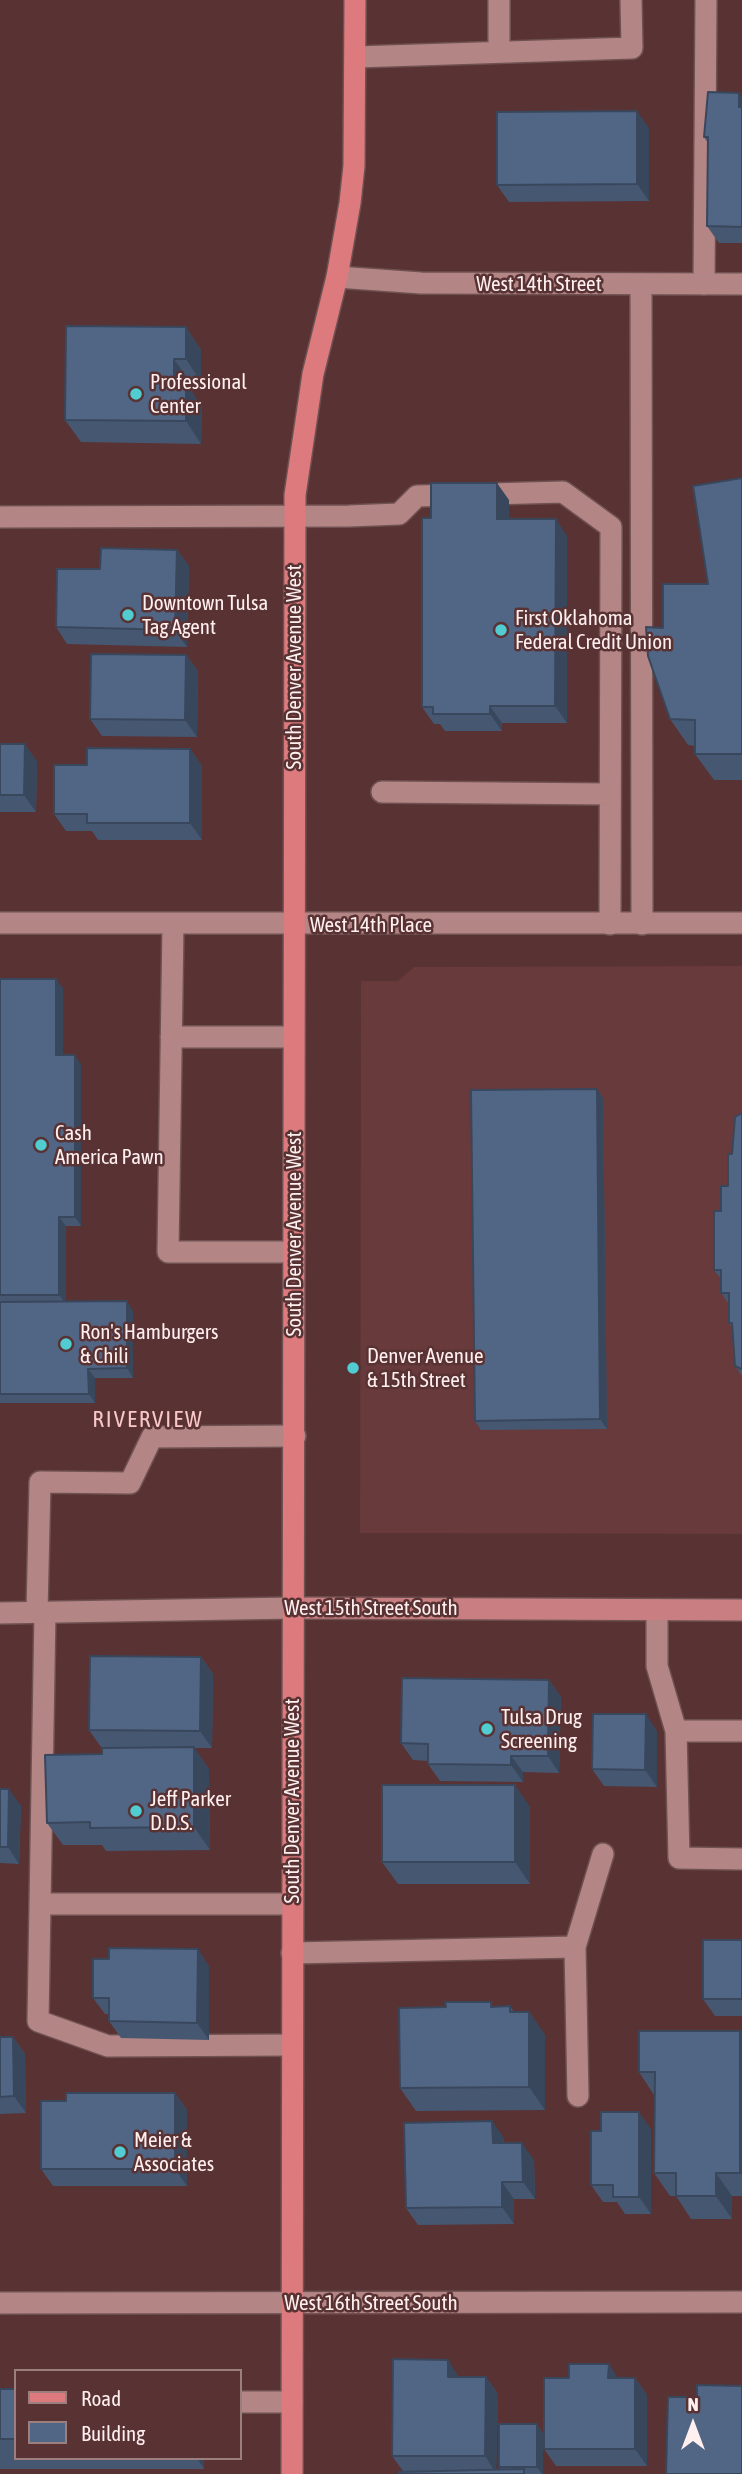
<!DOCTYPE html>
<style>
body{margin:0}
#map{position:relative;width:742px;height:2474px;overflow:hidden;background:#593233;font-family:"Asap Condensed",sans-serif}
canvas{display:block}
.legend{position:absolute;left:14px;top:2369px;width:228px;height:91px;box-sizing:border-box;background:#593233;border:2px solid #9b7e7e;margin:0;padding:9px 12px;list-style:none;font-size:21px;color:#ffefef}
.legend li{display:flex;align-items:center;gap:14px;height:35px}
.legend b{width:35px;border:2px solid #9b7e7e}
.north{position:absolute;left:658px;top:2390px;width:70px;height:70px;-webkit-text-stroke:5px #593233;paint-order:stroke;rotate:0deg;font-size:19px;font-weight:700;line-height:28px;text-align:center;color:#ffefef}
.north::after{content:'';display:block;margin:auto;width:24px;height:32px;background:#ffefef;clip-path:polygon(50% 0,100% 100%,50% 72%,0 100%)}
</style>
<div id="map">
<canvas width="742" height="2474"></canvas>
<ul class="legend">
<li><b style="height:9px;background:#dd7a7e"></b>Road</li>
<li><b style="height:19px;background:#516585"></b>Building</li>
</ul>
<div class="north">N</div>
</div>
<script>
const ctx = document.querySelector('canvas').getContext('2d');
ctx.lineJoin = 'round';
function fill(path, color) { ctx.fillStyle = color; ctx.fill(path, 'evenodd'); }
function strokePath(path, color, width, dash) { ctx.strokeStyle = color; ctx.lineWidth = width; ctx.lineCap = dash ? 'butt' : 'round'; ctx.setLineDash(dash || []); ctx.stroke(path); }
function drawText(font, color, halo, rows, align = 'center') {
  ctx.font = font + ' "Asap Condensed",sans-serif'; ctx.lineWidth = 5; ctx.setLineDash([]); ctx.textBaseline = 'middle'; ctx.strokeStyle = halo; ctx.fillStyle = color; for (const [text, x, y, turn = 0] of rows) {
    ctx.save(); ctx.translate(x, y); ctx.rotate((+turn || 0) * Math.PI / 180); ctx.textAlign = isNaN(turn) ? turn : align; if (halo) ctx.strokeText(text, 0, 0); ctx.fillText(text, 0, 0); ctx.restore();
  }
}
fill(new Path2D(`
 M742,966V1534L360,1533L361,981H398L414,967Z`), '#683a3b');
const lane = new Path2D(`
 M499,52V0
 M356,57L632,48L631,0
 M641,284L642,924
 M704,284L706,0
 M0,517L349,516L399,514L417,496L563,492L611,527L610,924
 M382,792L610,794
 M173,925L168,1252H294
 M171,1037H293
 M657,1610V1666L676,1731L679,1858L742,1859
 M37,1612L40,1482L130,1483L152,1437L295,1436
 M45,1612L38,2021L108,2046L292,2045
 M676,1731H742
 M40,1904H292
 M292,1953L575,1947
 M578,2096L575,1947L603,1854
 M240,2402H292`);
const street = new Path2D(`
 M337,277L421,283L742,284
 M0,923H742
 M0,1613L294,1608
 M0,2303L742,2302`);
const secondary = new Path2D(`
 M294,1608L742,1610`);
const primary = new Path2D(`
 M292,2474L295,495L313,374L337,277L350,203L354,166L355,0`);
strokePath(lane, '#6f5151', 24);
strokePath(street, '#6f5151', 24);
strokePath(secondary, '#6f5151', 24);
strokePath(primary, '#6f5151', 24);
strokePath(lane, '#b48585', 21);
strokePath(street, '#b48585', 21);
strokePath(secondary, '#c97f81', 21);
strokePath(primary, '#dd7a7e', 21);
fill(new Path2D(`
 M742,97V243H719L707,226L708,143L704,137Z
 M649,128V201L509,202L497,185Z
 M186,327L201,350V382H190V389L202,407L201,444L81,442L65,420Z
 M742,478V780H714L695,754V746L688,745L670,719L663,628L708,584Z
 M509,500V519L567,536V723H502V731H445L440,724H434L422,707L431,518Z
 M177,550L189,566L187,647L67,644L56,627L100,569Z
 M186,655L198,671L197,737L102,736L90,719Z
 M0,744L37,761L36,812H0Z
 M190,749L202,766V840H98L92,831H66L54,814L87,765Z
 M0,979L63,988V1055L81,1064V1226H66V1302L133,1311V1378H95V1403H0Z
 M603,1098L607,1429L481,1430L475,1421Z
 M742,1113V1376L735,1366L733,1329L729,1323V1304L721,1293V1279L714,1270L721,1211L728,1186L732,1154Z
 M201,1657L213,1674L212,1748H194L209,1769L210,1850L106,1851L102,1845H63L47,1823L102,1754L115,1747H101L89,1730Z
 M549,1680L561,1697L559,1773L523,1772V1782L440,1781L428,1764V1761L413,1760L401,1743Z
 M657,1731V1787L604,1786L592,1769Z
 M0,1789L21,1806L19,1864L0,1863Z
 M530,1807V1884H398L382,1862Z
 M742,1940V2016H715L703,1999Z
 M209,1966V2040L121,2038L109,2021V2014H105L93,1998Z
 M510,2006L514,2012H529L545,2035V2110L416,2111L400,2088L495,2007Z
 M740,2031L742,2033V2196H732V2219H691L676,2196H670L654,2173V2095L639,2072Z
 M0,2037H13L25,2054L26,2113L0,2114Z
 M175,2093L187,2110V2186H53L41,2169L66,2101Z
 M651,2129V2214H625L617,2202H603L591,2185Z
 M504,2138V2143L534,2160L535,2199H514V2224L418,2225L406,2208Z
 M459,2377H486L498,2394L496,2470H501L499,2467L543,2433V2474H399L403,2471L392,2456Z
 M618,2378H635L647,2395V2466H556L544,2449Z
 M0,2389H16V2458H204V2469H0Z`), '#465772');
fill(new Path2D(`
 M739,93L742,97V110L739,107Z
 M637,111L649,128V201L637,184Z
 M186,327L201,350V382L186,359Z
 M174,359L190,382V389L202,407L201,444L186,421L174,384Z
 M497,483L509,500V536L497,519Z
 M556,519L567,536V723L555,706Z
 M177,550L189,566L187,647L175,630Z
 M186,655L198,671L197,737L185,720Z
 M490,706L502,723V731L490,714Z
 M25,744L37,761L36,812L24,795Z
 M190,749L202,766V840L190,823Z
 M56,979L63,988V1064L56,1055Z
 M75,1055L81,1064V1226L75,1217Z
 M597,1089L603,1098L607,1429L600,1419Z
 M59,1217L66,1226V1304L59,1295Z
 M127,1301L133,1311V1378L127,1368Z
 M88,1369L95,1378V1403L89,1394Z
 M201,1657L213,1674L212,1748L200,1731Z
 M549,1680L561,1697L559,1773L548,1756Z
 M646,1714L657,1731V1787L645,1770Z
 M194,1747L209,1769L210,1850L194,1827Z
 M511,1756L523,1772V1782L511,1765Z
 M515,1785L530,1807V1884L515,1862Z
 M9,1789L21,1806L19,1864L8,1847Z
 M198,1949L209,1966V2040L197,2023Z
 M529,2012L545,2035V2110L529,2087Z
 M740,2031L742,2033V2175L740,2173Z
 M13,2037L25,2054L26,2113L14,2096Z
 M175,2093L187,2110V2186L175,2169Z
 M639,2112L651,2129V2214L639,2197Z
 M492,2121L504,2138V2160L493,2143Z
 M522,2143L534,2160L535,2199L523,2182Z
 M716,2173L732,2196V2219L716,2196Z
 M502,2182L514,2199V2224L502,2207Z
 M448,2360L459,2377V2394L448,2377Z
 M609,2364L620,2381L608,2378Z
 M486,2377L498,2394L496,2473L485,2456Z
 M635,2378L647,2395V2466L635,2449Z
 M537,2424L543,2433V2474H542L537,2467Z
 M197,2458H204V2469Z`), '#39475d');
const building = new Path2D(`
 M708,92L739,93V107H742V227L707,226L708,137H704Z
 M637,111V184L497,185V112Z
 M66,326L186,327V359H174V384H186V421L65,420Z
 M742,478V754H695V720L670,719L648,656L646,627L663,628V584H708L693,486Z
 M431,483H497V519H556L555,706H490V714H433V707H422V518H431Z
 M101,548L177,550L175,630L56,627L57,569H100Z
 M91,654L186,655L185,720L90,719Z
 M0,744H25L24,795H0Z
 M87,748L190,749V823H87V814H54V765H87Z
 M0,979H56V1055H75V1217H59V1295H0Z
 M597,1089L600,1419L475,1421L471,1090Z
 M742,1113V1369L735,1366L732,1323H729V1293H721V1270H714V1211H721V1186H728V1154H732L735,1117Z
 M127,1301V1368L88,1369L89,1394H0V1302Z
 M90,1656L201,1657L200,1731L89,1730Z
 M402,1678L549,1680L548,1756H511V1765L428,1764V1744L401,1743Z
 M593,1714H646L645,1770L592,1769Z
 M194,1747V1827L90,1828V1822L47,1823L45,1755L102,1754V1748Z
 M382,1785H515V1862H382Z
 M0,1789H9L8,1847H0Z
 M703,1940H742V1999H703Z
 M109,1948L198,1949L197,2023L109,2021V1998H93V1959H109Z
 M445,2002H491V2007L510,2006V2012H529V2087L400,2088L399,2008L446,2007Z
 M639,2031H740V2173H716V2196H676V2173H654L655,2072H639Z
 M0,2037H13L14,2096L0,2097Z
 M66,2093H175V2169H41V2101H66Z
 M601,2112H639V2197H613V2185H591V2131H601Z
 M492,2121L493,2143H522L523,2182H502V2207L406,2208L404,2123Z
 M393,2359L448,2360V2377H486L485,2456H392Z
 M569,2364H609L608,2378H635V2449H544V2378H569Z
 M697,2385L742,2386V2474H666L668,2397H697Z
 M0,2389H16V2439H0Z
 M499,2424H537V2467H499Z
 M524,2469V2474H399V2472Z`);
fill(building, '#516585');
strokePath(building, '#39475d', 2);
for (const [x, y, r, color] of [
 [136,394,7,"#51ccd1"],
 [128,615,7,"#51ccd1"],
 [501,630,7,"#51ccd1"],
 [41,1145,7,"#51ccd1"],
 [66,1344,7,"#51ccd1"],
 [353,1368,7,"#51ccd1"],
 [487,1729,7,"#51ccd1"],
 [136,1811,7,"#51ccd1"],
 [120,2152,7,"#51ccd1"]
]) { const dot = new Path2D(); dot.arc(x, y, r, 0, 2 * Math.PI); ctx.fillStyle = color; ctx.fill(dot); strokePath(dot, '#593233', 2.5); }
drawText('21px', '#ffefef', '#593233', [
 ["West 14th Street",539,284],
 ["South Denver Avenue West",294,667,-90],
 ["West 14th Place",371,925],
 ["South Denver Avenue West",294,1234,-90],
 ["West 15th Street South",371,1608],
 ["South Denver Avenue West",292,1801,-90],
 ["West 16th Street South",371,2303]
]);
drawText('21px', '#ffefef', '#593233', [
 ["Professional",150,382],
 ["Center",150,406],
 ["Downtown Tulsa",142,603],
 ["Tag Agent",142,627],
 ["First Oklahoma",515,618],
 ["Federal Credit Union",515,642],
 ["Cash",55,1133],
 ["America Pawn",55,1157],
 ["Ron's Hamburgers",80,1332],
 ["& Chili",80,1356],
 ["Denver Avenue",367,1356],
 ["& 15th Street",367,1380],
 ["Tulsa Drug",501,1717],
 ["Screening",501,1741],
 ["Jeff Parker",150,1799],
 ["D.D.S.",150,1823],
 ["Meier &",134,2140],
 ["Associates",134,2164]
], 'left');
ctx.letterSpacing = '2px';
drawText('23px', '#fac8c8', '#593233', [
 ["RIVERVIEW",148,1420]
]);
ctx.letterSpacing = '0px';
</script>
